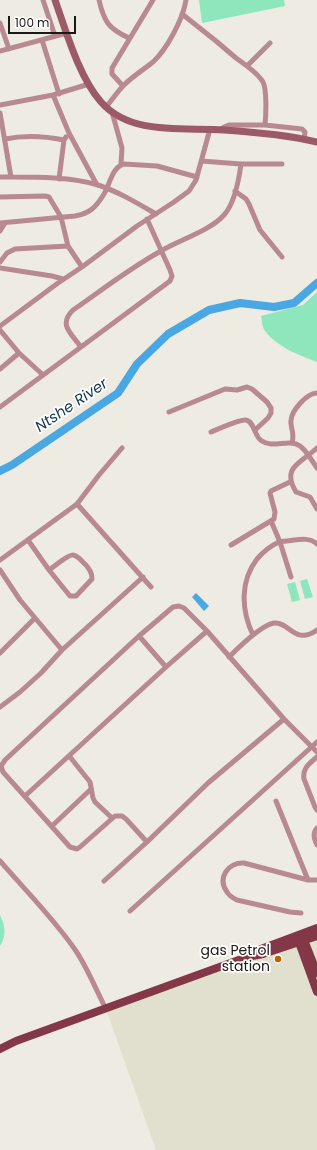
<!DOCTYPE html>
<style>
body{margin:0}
#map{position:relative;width:317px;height:1150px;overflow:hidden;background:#edebe2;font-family:Poppins,sans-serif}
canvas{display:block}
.scale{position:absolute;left:8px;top:16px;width:68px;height:18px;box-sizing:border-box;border:2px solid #1a1916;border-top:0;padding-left:5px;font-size:12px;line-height:14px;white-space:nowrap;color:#1a1916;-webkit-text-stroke:3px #fff;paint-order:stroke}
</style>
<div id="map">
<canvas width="317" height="1150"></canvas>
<div class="scale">100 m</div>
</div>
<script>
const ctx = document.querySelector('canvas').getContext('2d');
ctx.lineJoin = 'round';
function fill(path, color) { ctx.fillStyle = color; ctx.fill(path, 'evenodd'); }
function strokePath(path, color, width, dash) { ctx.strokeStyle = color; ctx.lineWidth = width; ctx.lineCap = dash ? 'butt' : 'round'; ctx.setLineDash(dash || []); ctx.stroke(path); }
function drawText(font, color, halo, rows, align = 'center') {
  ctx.font = font + ' Poppins,sans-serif'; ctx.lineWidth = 3.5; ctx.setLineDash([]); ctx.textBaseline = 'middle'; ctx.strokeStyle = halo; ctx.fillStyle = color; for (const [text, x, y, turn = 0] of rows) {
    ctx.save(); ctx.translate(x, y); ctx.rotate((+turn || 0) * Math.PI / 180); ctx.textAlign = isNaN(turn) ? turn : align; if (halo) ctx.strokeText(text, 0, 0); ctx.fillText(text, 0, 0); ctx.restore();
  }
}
fill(new Path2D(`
 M317,936V1150H156L106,1009Z`), '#e1dfce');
fill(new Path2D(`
 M199,0H284L285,6L202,23Z
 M317,292V362C299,355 277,347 265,331C262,327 262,320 261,316L303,305Z
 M307,579L313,597L305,599L300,581Z
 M295,582L300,600L292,602L287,584Z
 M0,915C5,925 7,935 0,946Z`), '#8de6bc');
fill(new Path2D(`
 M196,593L209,606L204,611L192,597Z`), '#49a7e4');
strokePath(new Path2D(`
 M0,471L12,465L118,393L137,364L168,334L209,310L240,303L274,307L294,303L317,283`), '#49a7e4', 8);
strokePath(new Path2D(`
 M43,0L55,36
 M99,0C104,22 109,29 129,38
 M182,14L216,41L236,58L247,66L270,43
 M0,23L9,49
 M42,40L59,94
 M0,51L67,33
 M247,66C253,71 259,75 263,82C267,90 266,115 265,125L302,129L305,132L304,140
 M123,86L112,74V68L153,0
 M53,95L69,133L97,185
 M0,105L53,95L89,84
 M106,107C112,100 117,92 124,85C133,76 143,70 153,62C167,49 183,19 186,0
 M112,112L122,148L121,164
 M0,113L11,177
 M221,129L224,127L229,125H265
 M5,139C25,135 44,136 64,140
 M201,161L241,164H282
 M0,177C30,177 70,176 98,185C119,192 137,203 156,214
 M59,179L64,140L66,137
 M235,191L246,199L249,204L260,230L282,257
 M0,197L45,196L49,197L61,217L68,246L82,267
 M0,223L75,216C81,215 87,213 92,209C97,205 101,199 104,194C110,184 112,167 124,164L157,166L197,177
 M0,231L5,223
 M0,262L7,253L15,249L68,246
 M0,268L52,276L63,279
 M0,326L58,283L82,267L137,226L174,202L189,191L196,180L210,129
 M0,330L19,353L43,375
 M81,347C71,333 58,325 73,310C102,290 130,268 161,251C179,240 210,231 224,215C234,204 239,179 241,164
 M0,369L19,353
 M0,407L170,281L172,276L170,270L147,219
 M169,412L225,389L237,390L247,387L252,389L267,402L271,408V413L268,418L255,430
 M211,432C218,429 240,419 246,420C255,422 254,437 262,441C273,449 289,438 300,446C307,451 312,461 317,468
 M292,443C295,432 290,428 291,420C292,410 307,393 317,393
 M317,448C301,463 281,467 296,492L310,497L317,509
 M77,504L151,587
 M271,521L280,542L291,577
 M28,540L49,570L70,596H76L92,579C92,573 90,570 86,565C82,562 79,556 73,555C68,554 54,567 49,570
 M231,545L274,519L275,512L270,493L271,491L290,482
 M0,560L77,504L99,475L122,448
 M0,570L20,600L62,650
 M253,635C241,610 240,581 257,559C263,552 270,546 279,542C283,541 289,541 294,540C302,539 311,538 317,544
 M139,636L166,667
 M0,653L35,618
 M229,657C239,647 261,625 274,623C289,621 295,646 317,630
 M0,707L20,692L41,673L62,650L143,577
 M70,757L90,782L93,798L95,802L112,818
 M317,757C310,763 302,768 304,779L315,807L317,810
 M25,796L166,667L207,631
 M276,801L308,880
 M52,826L91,789
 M317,828C312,833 314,839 317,845
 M147,842L126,819L122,816H115L80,847L77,849L70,847L3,772L1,766L5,760L139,636L173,607L179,606L184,608L207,631L284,719L317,752
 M0,861C26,891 54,919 76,951C88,969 96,990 106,1009
 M104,881L147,842L208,783L284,719
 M130,911L317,742
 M301,913L290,912L237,900C233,898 229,896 227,892C217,878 228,862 244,863L308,880H317`), '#b88a90', 5);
strokePath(new Path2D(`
 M55,0C66,31 79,77 101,102C131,136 183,127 224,130C255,132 287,135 317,142`), '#9b5a65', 7);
strokePath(new Path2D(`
 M302,935L317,973
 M297,937L317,992
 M253,954L261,949L317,928
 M0,1049L16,1041L247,957L263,954L317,936`), '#843747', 8);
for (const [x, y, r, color] of [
 [278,959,4,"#bc6300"]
]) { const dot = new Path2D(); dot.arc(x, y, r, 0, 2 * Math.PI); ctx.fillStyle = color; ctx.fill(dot); strokePath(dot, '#fff', 1.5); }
drawText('14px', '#1a1916', '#fff', [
 ["gas Petrol",270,951],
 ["station",270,967]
], 'right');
drawText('italic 15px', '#103851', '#fff', [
 ["Ntshe River",72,406,-34]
]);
</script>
